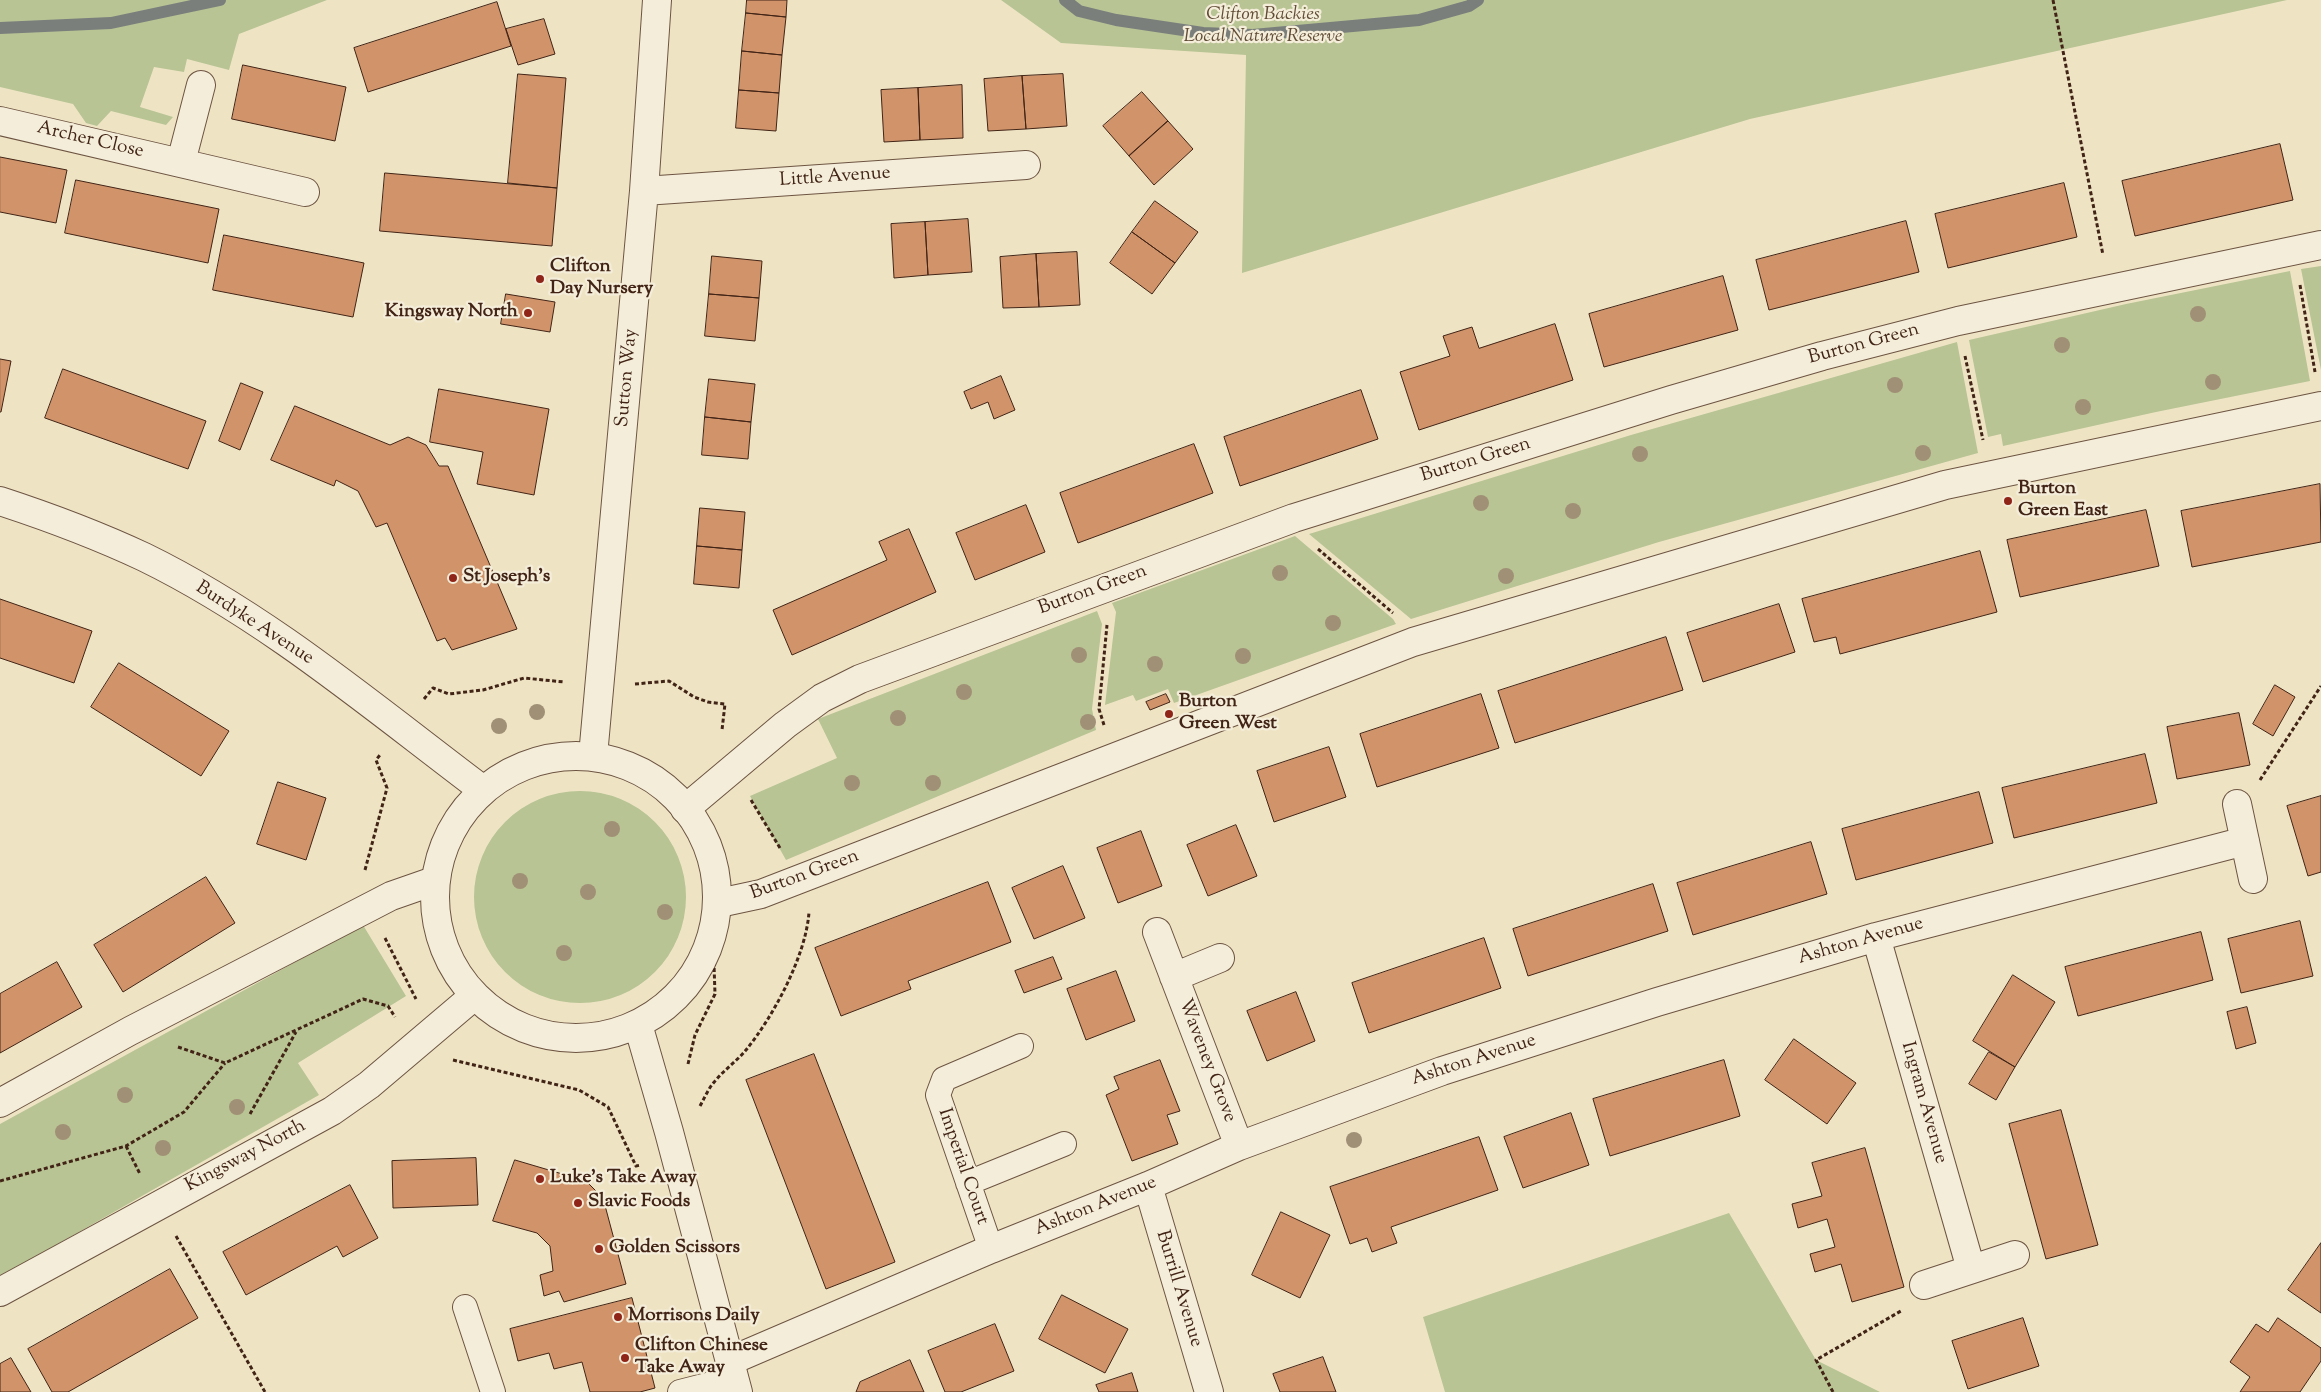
<!DOCTYPE html>
<style>
body{margin:0}
canvas{display:block;background:#eee4c4}
</style>
<canvas width="2321" height="1392"></canvas>
<script>
const ctx = document.querySelector('canvas').getContext('2d');
ctx.lineJoin = 'round';
function fill(path, color) { ctx.fillStyle = color; ctx.fill(path, 'evenodd'); }
function strokePath(path, color, width, dash) { ctx.strokeStyle = color; ctx.lineWidth = width; ctx.lineCap = dash ? 'butt' : 'round'; ctx.setLineDash(dash || []); ctx.stroke(path); }
function drawText(font, color, halo, rows, align = 'center') {
  ctx.font = font + ' "Sorts Mill Goudy",serif'; ctx.lineWidth = 4.5; ctx.setLineDash([]); ctx.textBaseline = 'middle'; ctx.strokeStyle = halo; ctx.fillStyle = color; for (const [text, x, y, turn = 0] of rows) {
    ctx.save(); ctx.translate(x, y); ctx.rotate((+turn || 0) * Math.PI / 180); ctx.textAlign = isNaN(turn) ? turn : align; if (halo) ctx.strokeText(text, 0, 0); ctx.fillText(text, 0, 0); ctx.restore();
  }
}
fill(new Path2D(`
 M0,0H327L239,34L229,70L187,59L184,72L154,67L140,107L173,117L166,125L111,111L97,126L86,123L73,104L0,87Z
 M1001,0H2287L1750,119L1242,273L1246,55L1061,43Z
 M2321,266V370L2301,269Z
 M2290,271L2310,381L2156,412L2003,446L2001,434L1988,437L1969,340L2126,304Z
 M1957,342L1978,453L1659,542L1411,619L1309,534L1631,435Z
 M1295,536L1393,619L1396,624L1174,703L1168,689L1136,701L1133,695L1105,705L1116,612L1112,603Z
 M1097,611L1102,624L1092,709L1096,730L786,860L750,796L837,758L818,719Z
 M474 897a106 106 0 1 1 212 0a106 106 0 1 1-212 0Z
 M363,925L406,996L298,1063L319,1095L0,1277V1124Z
 M1729,1213L1816,1360L1880,1392H1445L1423,1317Z`), '#b9c494');
strokePath(new Path2D(`
 M1065,0L1079,11L1116,20L1203,33L1253,35L1419,20L1469,6L1478,0
 M0,28L111,23L220,0`), '#7a7f7c', 12);
const building = new Path2D(`
 M747,0H787L786,17L746,13Z
 M497,2L511,46L368,92L354,48Z
 M746,13L786,17L782,55L742,51Z
 M544,19L555,54L518,65L506,29Z
 M742,51L782,55L779,93L739,90Z
 M243,65L346,87L335,141L232,119Z
 M518,74L566,78L557,188L508,183Z
 M1063,74L1067,126L1026,129L1022,76Z
 M1022,76L1026,129L988,131L984,79Z
 M962,85L963,138L920,140L918,88Z
 M918,88L920,140L884,142L881,90Z
 M739,90L779,93L776,131L736,128Z
 M1142,92L1168,121L1129,156L1103,126Z
 M1168,121L1193,149L1154,185L1129,156Z
 M2280,144L2293,200L2135,236L2122,181Z
 M0,157L67,170L56,223L0,212Z
 M385,173L557,188L552,246L380,231Z
 M76,180L219,209L208,263L65,233Z
 M2064,183L2077,237L1948,268L1935,214Z
 M1155,201L1198,232L1175,263L1132,232Z
 M968,219L972,272L928,275L925,222Z
 M1906,221L1919,272L1769,310L1756,260Z
 M925,222L928,275L894,278L891,224Z
 M1132,232L1175,263L1152,294L1110,263Z
 M224,235L364,263L353,317L213,290Z
 M1077,252L1080,305L1039,307L1036,254Z
 M1036,254L1039,307L1003,308L1000,257Z
 M712,256L762,261L759,298L709,294Z
 M1723,276L1738,330L1604,367L1589,314Z
 M506,294L555,302L550,332L501,324Z
 M709,294L759,298L755,341L705,336Z
 M1555,324L1573,380L1419,430L1400,372L1450,356L1443,336L1472,327L1479,348Z
 M0,359L11,361L1,412H0Z
 M63,369L206,421L188,469L45,418Z
 M1001,376L1015,410L994,419L988,402L971,409L964,392Z
 M709,379L755,384L751,422L705,417Z
 M241,383L263,392L240,450L219,441Z
 M439,389L549,409L534,495L477,484L483,452L430,442Z
 M1361,390L1378,439L1240,486L1224,437Z
 M295,406L390,445L408,437L426,445L439,466H448L517,629L452,650L445,638L437,641L387,523L376,527L358,491L336,480L334,486L271,460Z
 M705,417L751,422L748,459L702,455Z
 M1194,444L1213,493L1078,543L1060,493Z
 M2320,484L2321,542L2192,567L2181,511Z
 M1026,505L1045,552L975,580L956,533Z
 M700,508L745,512L742,550L697,546Z
 M2146,510L2159,566L2020,597L2007,540Z
 M909,529L936,592L792,655L773,610L887,560L879,542Z
 M697,546L742,550L739,588L694,584Z
 M1980,551L1997,612L1840,654L1836,637L1814,642L1802,599Z
 M0,599L92,631L74,683L0,658Z
 M1779,604L1795,652L1703,682L1687,633Z
 M1666,637L1683,690L1515,743L1498,691Z
 M119,663L229,731L201,776L91,707Z
 M2275,685L2295,697L2273,736L2253,724Z
 M1166,694L1170,702L1150,710L1146,702Z
 M1481,694L1499,748L1377,787L1360,734Z
 M2239,713L2250,765L2177,779L2167,727Z
 M1329,747L1346,797L1274,822L1257,771Z
 M2145,754L2157,803L2014,838L2002,788Z
 M278,782L326,798L306,860L257,844Z
 M1979,792L1993,843L1856,880L1842,829Z
 M2321,796V872L2308,876L2287,806Z
 M1236,825L1257,876L1208,896L1187,845Z
 M1141,831L1162,886L1118,903L1097,848Z
 M1811,842L1827,894L1693,935L1677,883Z
 M1063,866L1085,918L1034,939L1012,888Z
 M206,877L235,923L123,992L94,945Z
 M988,882L1011,942L908,981L911,989L841,1016L815,948Z
 M1653,884L1668,931L1528,976L1513,929Z
 M2300,921L2313,976L2241,993L2228,939Z
 M2201,932L2213,980L2078,1016L2065,967Z
 M1484,938L1501,988L1369,1033L1352,983Z
 M1053,957L1062,979L1024,993L1015,971Z
 M57,962L82,1007L0,1053V994Z
 M1116,971L1135,1021L1086,1040L1067,989Z
 M2013,975L2055,1002L2015,1067L1973,1041Z
 M1296,992L1315,1041L1267,1061L1247,1011Z
 M2247,1007L2256,1043L2236,1049L2227,1012Z
 M1794,1039L1856,1083L1827,1124L1765,1080Z
 M1989,1052L2015,1067L1996,1100L1969,1084Z
 M814,1054L895,1262L826,1289L746,1080Z
 M1160,1060L1180,1111L1167,1115L1178,1144L1132,1161L1106,1095L1119,1089L1114,1077Z
 M1724,1060L1740,1116L1610,1156L1593,1099Z
 M2061,1110L2098,1245L2046,1259L2009,1124Z
 M1571,1113L1589,1165L1523,1188L1504,1137Z
 M1479,1137L1498,1190L1391,1227L1397,1243L1372,1252L1367,1238L1350,1244L1330,1187Z
 M1865,1148L1904,1287L1852,1302L1841,1264L1815,1272L1810,1254L1835,1247L1827,1219L1798,1228L1792,1204L1822,1196L1812,1163Z
 M476,1158L478,1205L393,1208L392,1161Z
 M515,1160L586,1181L603,1198L626,1284L564,1302L559,1291L544,1296L540,1275L553,1271L550,1246L537,1233L493,1221Z
 M350,1185L378,1238L343,1257L337,1246L246,1295L223,1252Z
 M1281,1212L1330,1235L1300,1298L1252,1275Z
 M2321,1243V1313L2288,1290Z
 M170,1269L198,1318L68,1392H52L28,1349Z
 M1062,1295L1128,1329L1105,1373L1039,1339Z
 M632,1298L655,1388L640,1392H590L582,1362L554,1369L549,1353L518,1361L510,1329Z
 M2023,1318L2039,1366L1968,1389L1952,1341Z
 M2278,1318L2321,1348V1361L2300,1392H2240L2250,1377L2230,1362L2256,1324L2268,1332Z
 M995,1324L1014,1371L961,1392H945L928,1351Z
 M1323,1357L1336,1392H1280L1273,1374Z
 M11,1358L31,1392H0V1364Z
 M910,1360L924,1392H856L860,1382Z
 M1132,1373L1138,1392H1099L1096,1385Z`);
fill(building, '#d0936a');
strokePath(building, '#422416', 1);
const service = new Path2D(`
 M968,1183L1064,1144
 M991,1249L938,1095L944,1079L1021,1046
 M465,1307L493,1392
 M680,1392L735,1378`);
const minor = new Path2D(`
 M0,121L305,192
 M181,162L201,85
 M644,191L1026,165
 M593,756L644,191L657,0
 M2237,804L2253,879
 M685,809L785,725L822,698L860,679L1294,518L1671,400L1822,356L1958,321L2321,245
 M719,903L761,894L1413,642L1945,485L2321,406
 M1157,932L1239,1146
 M1876,937L1971,1269
 M1174,977L1220,958
 M0,1103L130,1031L391,896L434,881
 M1148,1186L1209,1392
 M1924,1285L2015,1255
 M0,1292L332,1111L369,1085L474,996
 M730,1361L991,1249L1148,1186L1239,1146L1442,1071L1657,1002L1876,937L2245,841`);
const tertiary = new Path2D(`
 M0,501C49,517 97,535 144,557C267,617 374,708 483,790
 M435 897a141 141 0 1 1 282 0a141 141 0 1 1-282 0Z
 M639,1028L669,1132L738,1392`);
strokePath(service, '#6d5442', 26);
strokePath(minor, '#6d5442', 30);
strokePath(tertiary, '#6d5442', 30);
strokePath(new Path2D(`
 M2053,0L2103,255
 M2300,285L2315,372
 M1965,356L1983,440
 M1318,549L1393,613
 M635,684L669,681L694,697L708,702L725,704L722,730
 M424,699L433,688L449,694L483,690L524,678L564,682
 M1104,725L1099,709L1107,625
 M2260,780L2321,686
 M751,800L780,848
 M365,870L387,788L376,760L380,755
 M385,938L416,999
 M178,1047L225,1063L363,999L388,1006L395,1017
 M453,1060L579,1090L608,1107L636,1166L641,1165
 M688,1064L695,1035L715,994L713,936
 M700,1106C705,1097 709,1087 716,1080C725,1069 737,1061 746,1050C773,1017 806,956 809,912
 M250,1114L296,1032
 M126,1146L140,1174
 M0,1181L126,1146L184,1112L225,1063
 M176,1236L265,1392
 M1833,1392L1816,1360L1901,1311`), '#422416', 3, [4, 2.5]);
strokePath(service, '#f4edd9', 24);
strokePath(minor, '#f4edd9', 28);
strokePath(tertiary, '#f4edd9', 28);
ctx.fillStyle = '#a09076';
for (const [x, y] of [
 [2198,314],
 [2062,345],
 [2213,382],
 [1895,385],
 [2083,407],
 [1923,453],
 [1640,454],
 [1481,503],
 [1573,511],
 [1280,573],
 [1506,576],
 [1333,623],
 [1079,655],
 [1243,656],
 [1155,664],
 [964,692],
 [537,712],
 [898,718],
 [1088,722],
 [499,726],
 [852,783],
 [933,783],
 [612,829],
 [520,881],
 [588,892],
 [665,912],
 [564,953],
 [125,1095],
 [237,1107],
 [63,1132],
 [1354,1140],
 [163,1148]
]) { ctx.beginPath(); ctx.arc(x, y, 8, 0, 2 * Math.PI); ctx.fill(); }
for (const [x, y, r, color] of [
 [540,279,5,"#8f2418"],
 [528,313,5,"#8f2418"],
 [2008,501,5,"#8f2418"],
 [453,578,5,"#8f2418"],
 [1169,714,5,"#8f2418"],
 [540,1179,5,"#8f2418"],
 [578,1203,5,"#8f2418"],
 [599,1249,5,"#8f2418"],
 [618,1317,5,"#8f2418"],
 [625,1358,5,"#8f2418"]
]) { const dot = new Path2D(); dot.arc(x, y, r, 0, 2 * Math.PI); ctx.fillStyle = color; ctx.fill(dot); strokePath(dot, '#f4edd9', 2); }
drawText('italic 19px', '#604c36', '#f4edd9', [
 ["Clifton Backies",1263,16],
 ["Local Nature Reserve",1263,38]
]);
drawText('19px', '#422416', '#f4edd9', [
 ["Archer Close",90,141,13],
 ["Little Avenue",835,178,-4],
 ["Burton Green",1864,345,-15],
 ["Sutton Way",628,378,-85],
 ["Burton Green",1476,461,-17],
 ["Burton Green",1093,591,-20],
 ["Burdyke Avenue",254,624,33],
 ["Burton Green",805,876,-20],
 ["Ashton Avenue",1861,942,-16],
 ["Waveney Grove",1206,1061,69],
 ["Ashton Avenue",1474,1061,-18],
 ["Ingram Avenue",1923,1103,74],
 ["Kingsway North",246,1157,-28],
 ["Imperial Court",962,1167,71],
 ["Ashton Avenue",1096,1207,-22],
 ["Burrill Avenue",1178,1289,73]
]);
drawText('bold 19px', '#422416', '#f4edd9', [
 ["Clifton",550,268],
 ["Day Nursery",550,290],
 ["Kingsway North",518,313,"right"],
 ["Burton",2018,490],
 ["Green East",2018,512],
 ["St Joseph's",463,578],
 ["Burton",1179,703],
 ["Green West",1179,725],
 ["Luke's Take Away",550,1179],
 ["Slavic Foods",588,1203],
 ["Golden Scissors",609,1249],
 ["Morrisons Daily",628,1317],
 ["Clifton Chinese",635,1347],
 ["Take Away",635,1369]
], 'left');
</script>
